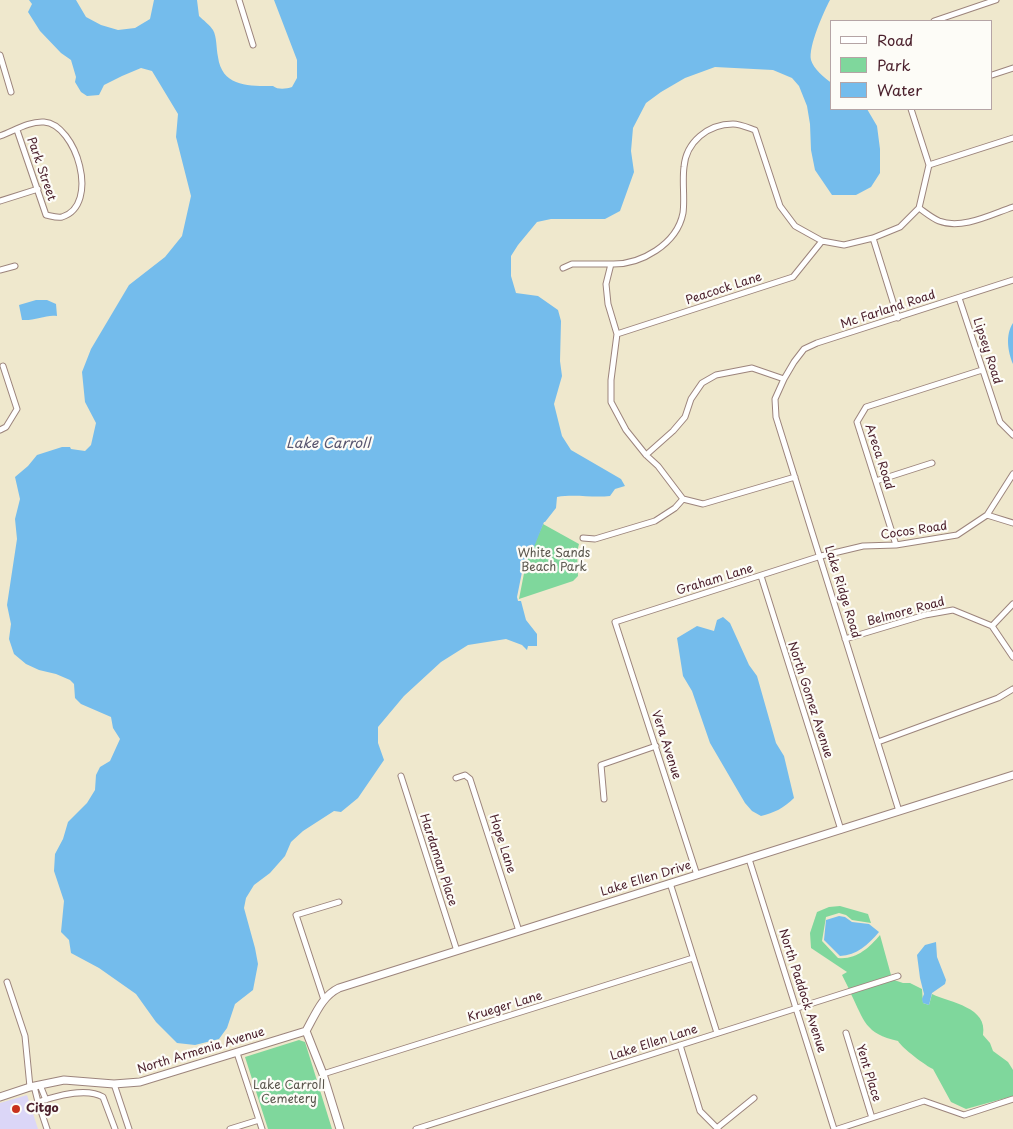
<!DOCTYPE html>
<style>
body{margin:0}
#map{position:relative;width:1013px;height:1129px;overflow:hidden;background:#efe8cd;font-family:"Playpen Sans",sans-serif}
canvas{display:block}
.legend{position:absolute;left:830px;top:20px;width:162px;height:90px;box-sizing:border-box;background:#fdfcf7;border:1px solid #b5a4a5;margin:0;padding:6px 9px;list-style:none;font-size:15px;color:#4a1f2b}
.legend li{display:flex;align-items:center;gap:10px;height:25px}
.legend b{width:25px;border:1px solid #b5a4a5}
</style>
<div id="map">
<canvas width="1013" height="1129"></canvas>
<ul class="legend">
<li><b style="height:6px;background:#fff"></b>Road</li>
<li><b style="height:14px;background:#7fd79c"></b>Park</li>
<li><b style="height:14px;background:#74bcec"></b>Water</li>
</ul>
</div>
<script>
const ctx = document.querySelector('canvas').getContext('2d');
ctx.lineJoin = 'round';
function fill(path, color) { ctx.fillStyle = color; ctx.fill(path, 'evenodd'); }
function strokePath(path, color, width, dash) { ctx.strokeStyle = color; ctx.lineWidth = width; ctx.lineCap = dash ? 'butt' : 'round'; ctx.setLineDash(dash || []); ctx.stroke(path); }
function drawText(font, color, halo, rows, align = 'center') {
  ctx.font = font + ' "Playpen Sans",sans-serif'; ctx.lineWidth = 4.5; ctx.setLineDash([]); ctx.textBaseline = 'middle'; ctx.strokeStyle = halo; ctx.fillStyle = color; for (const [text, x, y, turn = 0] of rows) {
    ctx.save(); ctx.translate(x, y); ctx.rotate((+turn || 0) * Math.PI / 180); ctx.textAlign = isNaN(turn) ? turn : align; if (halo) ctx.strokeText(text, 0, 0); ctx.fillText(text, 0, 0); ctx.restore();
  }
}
fill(new Path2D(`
 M27,1095L38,1129H0V1103Z`), '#dbd6f7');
fill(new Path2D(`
 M543,524L579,544L577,552L578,576L573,581L519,599L526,563Z
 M840,906L868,914L871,923L852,920L846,915L839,913L826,917L822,941L838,958C856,960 869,948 880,935L891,975L849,989L842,975L847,972L811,948L810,933L817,912L829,907Z
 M894,980L903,983H910L922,989L923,1003L929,1005L932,994C951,1003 988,1007 983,1035L990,1043L993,1051L1008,1062L1013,1070V1096L966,1109L951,1102L933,1069C926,1066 902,1048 898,1041C865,1034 864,1020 851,994Z
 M299,1040L305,1042L332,1129H268L245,1057Z`), '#7fd79c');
fill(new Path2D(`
 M29,0H76L86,17L101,25L118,30L135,28L150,19L154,0H197L199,16C203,20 210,25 213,30C217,37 216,48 218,57C222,87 249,86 273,86C278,90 286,89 292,87L297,78V60L274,0H830C824,11 808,47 811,60C813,68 825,79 832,83V109H867L877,126L880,149V173L871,187L856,195H832L815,170L811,150L810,124L807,106L799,86L792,78L773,70L715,67L685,78L661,92L646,103L633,128L631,151L634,172L620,211L605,219H551L537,222L518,245L511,256V276L516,293L538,296L558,310L561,321L560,361L562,376L554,404L562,436L571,450L621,479L625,486L615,489L610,496C593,498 575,494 557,497L556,508L545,522H544L534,547L524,562L517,597L518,601H521L526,620L537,634V646H528L527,650L522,645L506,639L468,645L441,662L404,696L378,727V743L384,760L358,798L341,812L334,811L303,831L291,842L285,856L270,873L254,885L246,898L244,908L255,948L258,964L253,990L235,1004L227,1028L219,1039L195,1045L177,1043L156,1022L136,994L99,968L71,953L69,940L61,932L64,901L54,871L55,854L63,839L68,822L87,803L95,790L96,775L100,767L110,761L120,739L113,728L111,717L81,704L75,698L74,684L70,680L56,674L39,670L26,664L14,654L9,639L11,624L7,605L17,539L15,519L20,499L15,477L28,466L37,455L62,447H70L71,449L85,451L91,445L96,423L85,402L82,372L91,349L129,285L165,257L182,236L191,196L176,137L178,114L152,71L141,68L122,76L104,85L99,95L87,96L81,92L75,82L76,77L71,60L61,53L40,31L28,12L32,4Z
 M36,300H47L56,304L57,316C47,314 35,321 22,320L19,305Z
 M1013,323V364C1008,352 1005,335 1013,323Z
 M723,617L730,623L749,665L757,676L776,743L784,756L794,798C784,808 774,813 761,816L752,811L745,803L710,743L692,691L683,676L677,638L697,626L714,631L717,620Z
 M839,916L845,917L852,922L869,924L879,932C868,945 857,955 840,956L824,940L826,920Z
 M936,942L937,957L946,980L945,984L932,993L929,1005L923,1003L922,999L924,994L920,978L917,955L925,945Z`), '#74bcec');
const street = new Path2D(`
 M239,0L253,45
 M934,21L996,0
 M0,55L11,92
 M992,75L1013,68
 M0,136C14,131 29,121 44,122C76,124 101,205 62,217C57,218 51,216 46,215L17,130
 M929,165L1013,138
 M0,201L38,189
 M919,208C926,213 932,218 939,221C962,230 992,214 1013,207
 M873,238L898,318
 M563,268L572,264H611
 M0,270L15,266
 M959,298L1000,422L1013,435
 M617,334L793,277L822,241
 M0,430L6,427L17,409L3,366
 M646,455L673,431L685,417L691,399L702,383L716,375L752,368L784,379
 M795,477L703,504L683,499L658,466L646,455L626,430L611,402V380L617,334L608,304L606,284L611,264C641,265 677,244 683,213C685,198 682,182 684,167C686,142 708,124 733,124C740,124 749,128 755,130L780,206L795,226L822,241L844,245L873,238L900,227L919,208L929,165L911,109
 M876,481L932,463
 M987,515L1013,523
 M583,538L595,539L655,521L675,508L683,499
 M896,545L857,422L866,407L982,370
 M761,576L841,830
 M992,626L1013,604
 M845,639L925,615L953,610L992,626L1013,657
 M878,742L998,698L1013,689
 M401,776L457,951
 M456,778L465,775L470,779L519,931
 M604,799L601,765L656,746
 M899,811L776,417L775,399L784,379L794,362L804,349L817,343L1013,280
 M749,859L834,1129
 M697,875L615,622L821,556L863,546L896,545L957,535L987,515L1013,474
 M670,883L717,1033
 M7,982L25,1036L30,1087
 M324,1000L296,915L339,902
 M846,1033L872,1118
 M680,1045L700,1111L718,1129
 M237,1053L262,1129
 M323,1074L693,958
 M114,1084L129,1129
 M40,1085L46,1100
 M34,1086L38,1102
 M717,1128L754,1098
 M47,1129L38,1102C56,1096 86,1087 103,1097L115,1129
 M230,1129L259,1120
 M416,1129L898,976
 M838,1129L924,1101L964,1115L1013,1099`);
const secondary = new Path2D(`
 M306,1031C315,1015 322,996 339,988L1013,775
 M306,1031L323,1074L340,1129
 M0,1097L30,1087L64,1080L114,1084L140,1082L306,1031`);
strokePath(street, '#9c847c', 7);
strokePath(secondary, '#9c847c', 9);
strokePath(street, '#fff', 5);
strokePath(secondary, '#fff', 7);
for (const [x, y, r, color] of [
 [16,1109,5,"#c8321e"]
]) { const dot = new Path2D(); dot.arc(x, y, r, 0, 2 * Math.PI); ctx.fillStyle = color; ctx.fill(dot); strokePath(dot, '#fdfcf7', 2); }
drawText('12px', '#4a1f2b', '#fdfcf7', [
 ["Park Street",41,169,71],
 ["Peacock Lane",724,289,-18],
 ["Mc Farland Road",888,310,-18],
 ["Lipsey Road",987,351,72],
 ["Areca Road",879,457,72],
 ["Cocos Road",914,531,-8],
 ["Graham Lane",715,580,-17],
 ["Lake Ridge Road",842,592,73],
 ["Belmore Road",906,612,-15],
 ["North Gomez Avenue",810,700,72],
 ["Vera Avenue",666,745,72],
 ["Hope Lane",502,844,72],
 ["Hardaman Place",438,860,72],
 ["Lake Ellen Drive",646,879,-17],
 ["North Paddock Avenue",802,991,72],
 ["Krueger Lane",505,1007,-17],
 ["Lake Ellen Lane",654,1043,-18],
 ["North Armenia Avenue",201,1051,-17],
 ["Yent Place",868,1073,73]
]);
drawText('12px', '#5a564d', '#fdfcf7', [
 ["White Sands",554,554],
 ["Beach Park",554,568],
 ["Lake Carroll",289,1086],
 ["Cemetery",289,1100]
]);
drawText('bold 12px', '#4a1f2b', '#fdfcf7', [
 ["Citgo",26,1109]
], 'left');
drawText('italic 14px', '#59566f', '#fdfcf7', [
 ["Lake Carroll",328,444]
]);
</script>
